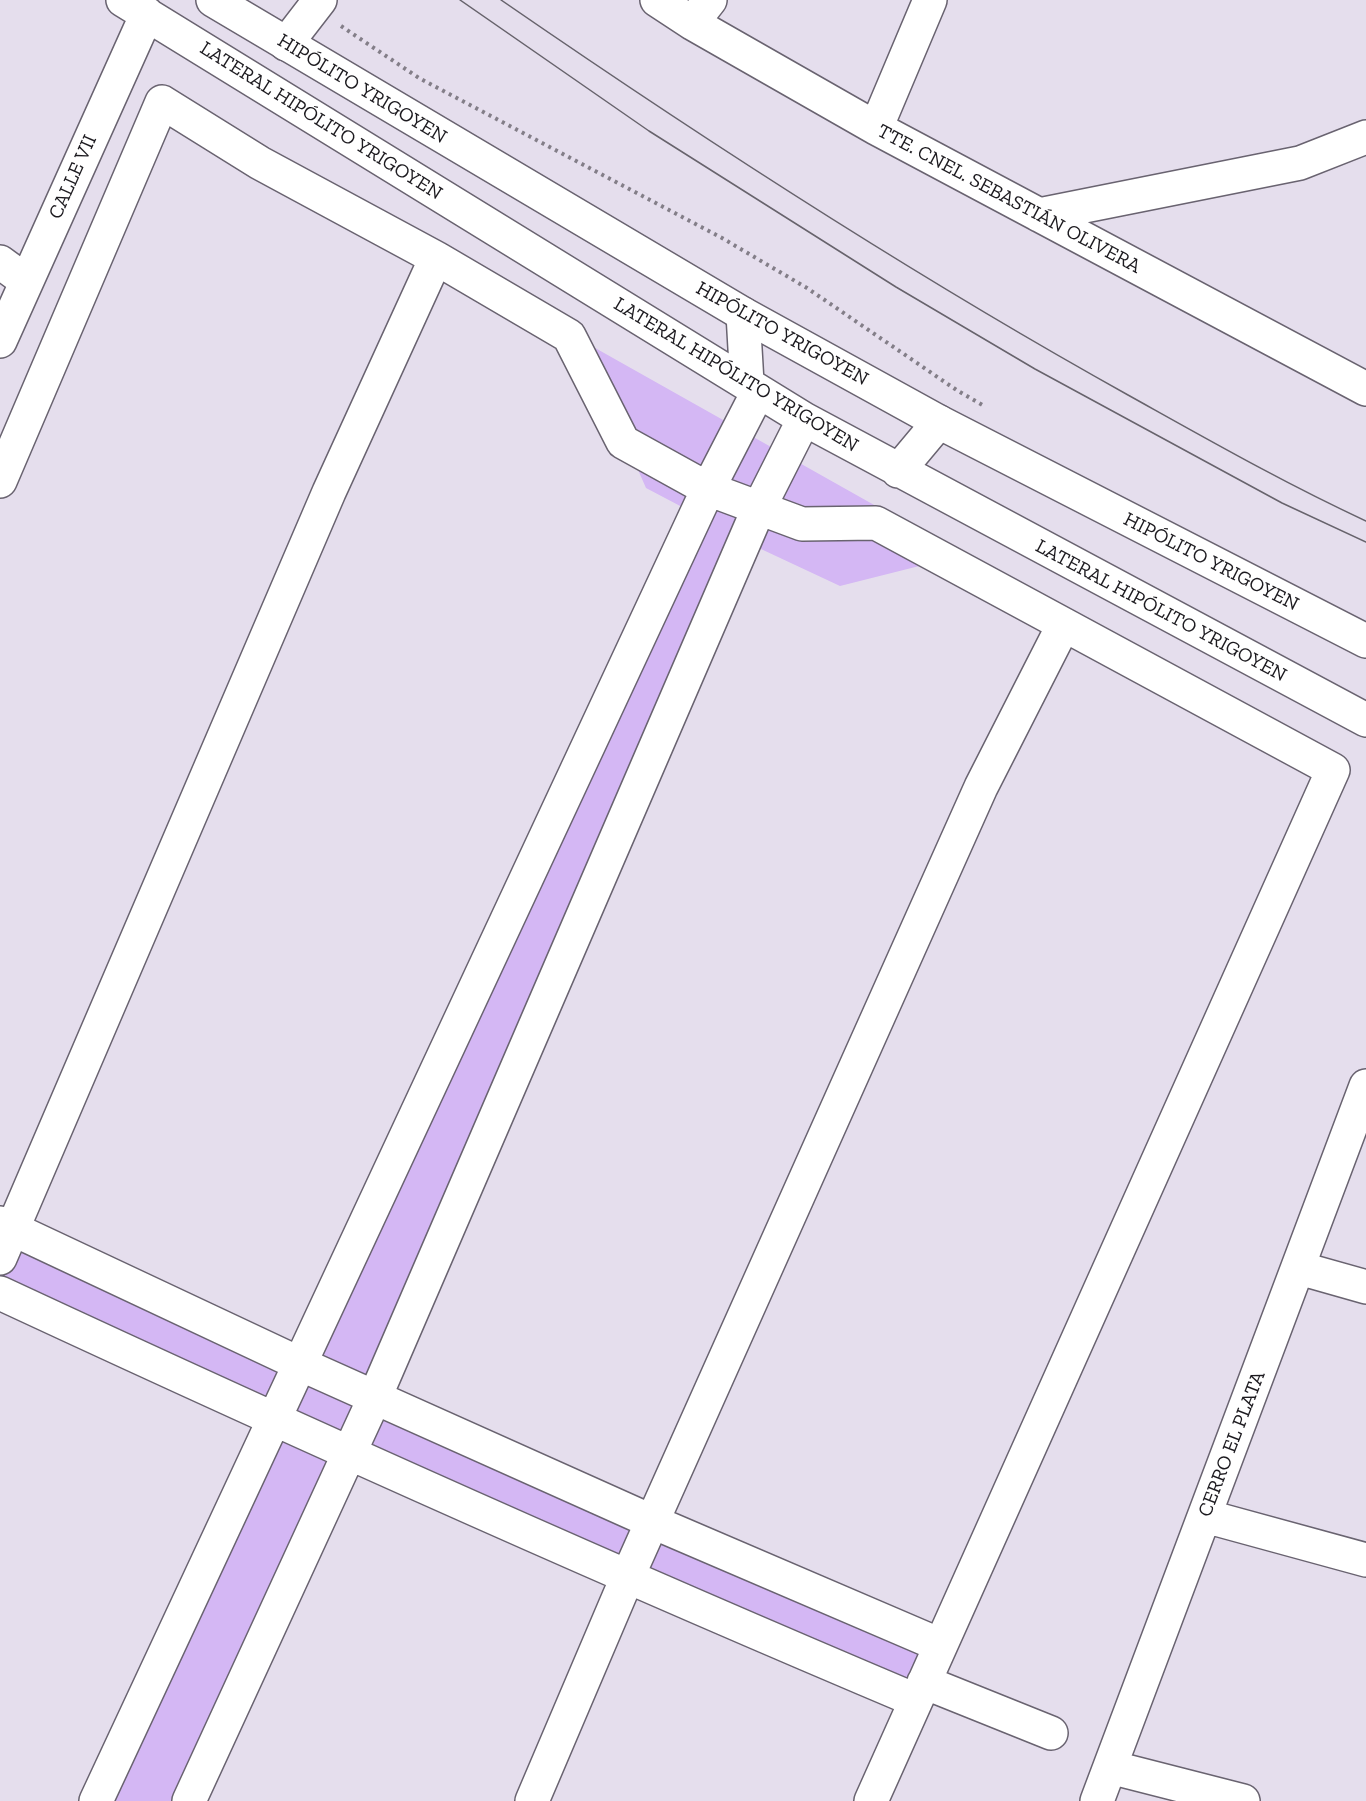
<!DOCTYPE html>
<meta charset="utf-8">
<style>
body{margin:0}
canvas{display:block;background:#e5deed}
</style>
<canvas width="1366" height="1801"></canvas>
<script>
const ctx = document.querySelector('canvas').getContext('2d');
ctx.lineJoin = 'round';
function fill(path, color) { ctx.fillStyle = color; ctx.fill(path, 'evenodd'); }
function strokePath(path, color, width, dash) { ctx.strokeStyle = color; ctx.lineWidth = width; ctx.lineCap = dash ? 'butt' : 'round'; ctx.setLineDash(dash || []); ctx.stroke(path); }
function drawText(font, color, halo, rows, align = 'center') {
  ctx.font = font + ' "Zilla Slab",serif'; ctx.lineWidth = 4.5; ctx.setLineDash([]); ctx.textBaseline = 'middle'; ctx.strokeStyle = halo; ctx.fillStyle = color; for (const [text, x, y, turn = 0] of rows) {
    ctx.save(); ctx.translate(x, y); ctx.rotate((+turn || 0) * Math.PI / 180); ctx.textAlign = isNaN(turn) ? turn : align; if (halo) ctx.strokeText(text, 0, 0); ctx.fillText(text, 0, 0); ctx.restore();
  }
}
fill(new Path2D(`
 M581,340L963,555L840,586L746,542L366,1400L932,1648L913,1691L346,1443L180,1801H103L282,1415L0,1289V1235L301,1372L684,508L646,488Z`), '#d4b7f4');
const minor = new Path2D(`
 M123,0L804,419L1366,720
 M657,0L692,23L876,128L1366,389
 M692,23L710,0
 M286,44L320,0
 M876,128L930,0
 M1039,215L1300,163L1366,137
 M0,262L26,281
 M743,314L747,383
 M0,341L147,14
 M898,471L939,422
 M0,481L162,102L260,163L436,258L569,336L623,442L708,489L802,524L876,523L1333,770L871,1801
 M0,1223L298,1363L653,1522L940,1645
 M0,1258L329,492L436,258
 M1299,1268L1366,1287
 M0,1293C303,1434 607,1570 915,1700
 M1205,1516L1366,1560
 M924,1682L1051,1733
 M1110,1767L1243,1801
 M96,1801L708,489L758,392
 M189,1801L375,1397L758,510L804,419
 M532,1801L627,1578L981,787L1063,626
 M1097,1801L1366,1086`);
const major = new Path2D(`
 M213,0L743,314L939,422L1366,641`);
strokePath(minor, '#696370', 36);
strokePath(major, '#696370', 36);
strokePath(new Path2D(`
 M341,26L419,78L722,238L807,288L958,391L984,406`), '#837e88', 4, [3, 4.5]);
strokePath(minor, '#fff', 33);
strokePath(major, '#fff', 33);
strokePath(new Path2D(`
 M460,0L649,131L896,287L1035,369L1282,503L1366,542
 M501,0C704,140 912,275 1128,395C1207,439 1284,483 1366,521`), '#67636c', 1.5);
drawText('20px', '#1c1a1f', '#fff', [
 ["HIPÓLITO YRIGOYEN",362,89,31],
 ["LATERAL HIPÓLITO YRIGOYEN",321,121,32],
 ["CALLE VII",73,177,-66],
 ["TTE. CNEL. SEBASTIÁN OLIVERA",1009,199,28],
 ["HIPÓLITO YRIGOYEN",782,334,29],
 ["LATERAL HIPÓLITO YRIGOYEN",736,375,31],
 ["HIPÓLITO YRIGOYEN",1211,562,27],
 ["LATERAL HIPÓLITO YRIGOYEN",1161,611,28],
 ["CERRO EL PLATA",1232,1444,-69]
]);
</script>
